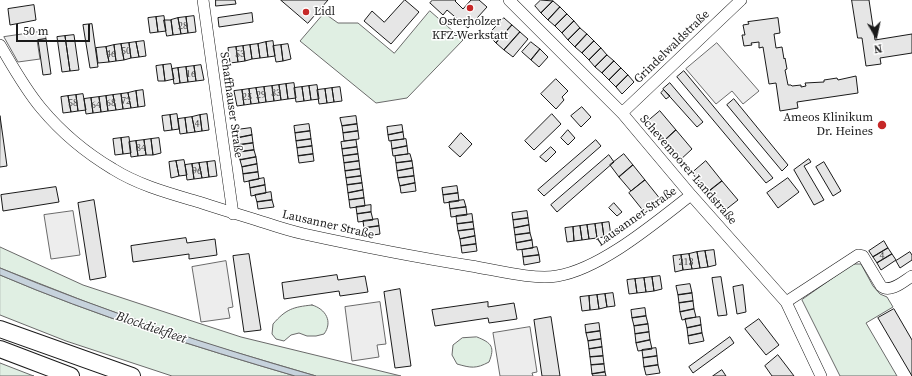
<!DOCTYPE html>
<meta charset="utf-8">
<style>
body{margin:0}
#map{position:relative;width:912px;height:376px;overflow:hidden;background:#fff;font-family:"Source Serif 4",serif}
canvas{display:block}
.north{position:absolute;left:856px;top:16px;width:40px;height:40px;-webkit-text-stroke:3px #fff;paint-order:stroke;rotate:171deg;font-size:11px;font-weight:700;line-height:16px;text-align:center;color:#1a1a1a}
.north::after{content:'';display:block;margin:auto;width:14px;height:18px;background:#1a1a1a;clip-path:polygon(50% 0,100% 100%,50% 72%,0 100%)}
.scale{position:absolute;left:16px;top:24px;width:74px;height:18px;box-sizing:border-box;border:2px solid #1a1a1a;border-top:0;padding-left:5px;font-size:12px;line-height:14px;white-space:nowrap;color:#1a1a1a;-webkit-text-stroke:3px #fff;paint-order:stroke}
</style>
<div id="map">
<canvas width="912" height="376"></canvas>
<div class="north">N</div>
<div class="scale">50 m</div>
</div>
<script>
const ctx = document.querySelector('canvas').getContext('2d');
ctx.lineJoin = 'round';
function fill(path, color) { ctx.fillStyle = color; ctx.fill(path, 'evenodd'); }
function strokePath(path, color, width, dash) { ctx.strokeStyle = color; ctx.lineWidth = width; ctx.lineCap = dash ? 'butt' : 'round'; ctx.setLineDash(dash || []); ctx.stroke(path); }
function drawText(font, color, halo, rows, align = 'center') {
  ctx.font = font + ' "Source Serif 4",serif'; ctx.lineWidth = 3; ctx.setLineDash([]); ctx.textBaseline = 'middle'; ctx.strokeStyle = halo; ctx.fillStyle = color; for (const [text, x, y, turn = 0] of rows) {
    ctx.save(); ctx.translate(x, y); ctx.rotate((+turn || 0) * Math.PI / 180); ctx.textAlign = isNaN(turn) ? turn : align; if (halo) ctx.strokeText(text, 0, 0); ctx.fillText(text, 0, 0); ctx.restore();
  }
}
const green = new Path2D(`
 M430,11L463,40L407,98L376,103L300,41L324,13L338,23H358L394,53Z
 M0,247L83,285L189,320L241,337L401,376H316L211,345L136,320L89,303L0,268Z
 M853,264H861L873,286L880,294L887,297L893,307L866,323L897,376H840L802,300Z
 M0,275C96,316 196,347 295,376H172L66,341L0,315Z
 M312,305C326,309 333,322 324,334L316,336H307L299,333L291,335L284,341L276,339L272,334L273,324C286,309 293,307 312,305Z
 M477,337C492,343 495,347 489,362C476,369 471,368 457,364L452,355L453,345L462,338Z
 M0,363L31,375L34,376H0Z`);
fill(green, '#e0efe3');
strokePath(green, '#6a6a6a', 1);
const parking = new Path2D(`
 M45,31L46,39L37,40L40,59L18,62L4,37Z
 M717,43L759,91L743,104L732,91L716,104L686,69Z
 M73,211L80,255L51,259L44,215Z
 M226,261L233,307L228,308L230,318L201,322L192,267Z
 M380,302L386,344L377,345L379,357L352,361L345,307Z
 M530,327L537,372L532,373L533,376H500L493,333Z`);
fill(parking, '#ededed');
strokePath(parking, '#6a6a6a', 1);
const water = new Path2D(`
 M0,268C103,311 208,345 316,376H295C196,347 96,316 0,275Z`);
fill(water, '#c6d2dc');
strokePath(water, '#6a6a6a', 1);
const building = new Path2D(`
 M216,0H235L236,4L216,6Z
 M281,0H328L308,23Z
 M405,0L419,12L391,44L364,21L372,11L384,22Z
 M433,0H456L455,1L463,9L471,0H479L487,7L468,28L447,10L443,15L430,3Z
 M541,0L553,1L541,13L535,6Z
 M852,0H869L875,40L912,34V53L880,58L881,64L866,66L862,38H858Z
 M553,1L560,7L548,20L541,13Z
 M34,5L36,20L10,25L8,9Z
 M560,7L567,14L555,26L548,20Z
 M252,13L253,22L219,27L218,18Z
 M567,14L574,21L562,33L555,26Z
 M164,16L166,31L158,32L156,17Z
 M194,16L196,32L188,33L186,17Z
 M156,17L158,32L150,33L148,18Z
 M186,17L188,33L181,34L178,18Z
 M178,18L181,34L173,35L171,20Z
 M504,18L512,25L496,43L488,35Z
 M778,18L780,33L774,34L776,48L782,47L784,59L785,58L787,69L785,70L788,85H791L792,86L801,85V87L806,86L805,83L824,82V80L837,78L838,80L856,76L858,93L797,102L798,108L780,111L776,83L769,84L763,47L759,48V42L751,43L752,45L744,46L742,35H745L743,25L749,24L748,22Z
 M164,20H171L173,35L167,36Z
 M574,21L580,28L568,40L562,33Z
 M92,24L98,67L90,68L83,25Z
 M512,25L520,32L504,50L496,43Z
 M580,28L587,34L575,47L568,40Z
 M520,32L528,39L513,57L504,50Z
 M587,34L594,41L582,53L575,47Z
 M74,35L79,70L70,71L65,36Z
 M65,36L70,71L62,72L57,37Z
 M46,39L51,74L43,75L38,40Z
 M144,41L146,56L139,57L136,42Z
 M273,41L275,56L268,57L266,42Z
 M594,41L601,48L589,60L582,53Z
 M136,42L139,57L131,58L129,43Z
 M266,42L268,57L260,58L258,44Z
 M531,42L540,49L531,60L522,52Z
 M129,43L131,58L124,60L121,44Z
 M121,44L124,60L116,61L114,45Z
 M258,44L260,58L252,59L250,45Z
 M288,44L291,59L283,61L281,45Z
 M114,45L116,61L109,62L106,47Z
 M250,45L252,59L245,61L243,46Z
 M281,45L283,61L276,62L273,46Z
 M243,46L245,61L238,62L236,47Z
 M106,47L109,62L98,63L96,48Z
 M236,47L238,62L230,63L228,48Z
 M601,48L607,55L595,67L589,60Z
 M540,49L548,57L539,67L531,60Z
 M607,55L614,61L602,73L595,67Z
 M614,61L621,68L609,80L602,73Z
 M171,64L174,79L165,81L163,65Z
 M163,65L165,81H158L156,66Z
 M201,65L204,80L196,81L194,66Z
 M194,66L196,81L188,82L186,67Z
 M186,67L188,82L180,83L178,68Z
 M178,68L180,83L174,84L172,69Z
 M621,68L628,75L616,87L609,80Z
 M684,71L773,178L766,183L677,77Z
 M628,75L634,82L622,94L616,87Z
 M556,79L568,91L562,97L564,100L556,109L541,94Z
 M294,83L296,98L288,99L286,84Z
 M670,83L703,122L697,127L663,89Z
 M286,84L288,99L281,100L279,85Z
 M279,85L281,100L274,101L272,86Z
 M317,85L319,99L311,100L309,86Z
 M272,86L274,101L266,102L264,87Z
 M309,86L311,100L304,101L302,87Z
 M264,87L266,102L259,103L256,88Z
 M302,87L304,101L296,102L294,88Z
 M340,87L342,101L334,102L332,88Z
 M256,88L259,103L251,104L249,89Z
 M332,88L334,102L327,103L325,89Z
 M249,89L251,104L244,105L242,90Z
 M325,89L327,103L319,104L317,90Z
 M143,90L145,106L138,107L136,91Z
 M242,90L244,105L237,106L234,91Z
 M664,90L670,96L666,99L661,93Z
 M136,91L138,107L131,108L128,93Z
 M128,93L131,108L123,109L121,94Z
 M83,94L86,110L78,111L76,95Z
 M121,94L123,109L116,110L113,95Z
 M76,95L78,111L71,112L68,96Z
 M113,95L116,110L108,111L106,96Z
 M68,96L71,112L63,113L61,97Z
 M106,96L108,111L101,112L99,97Z
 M99,97L101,112L93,113L91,98Z
 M91,98L93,113L86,114L84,99Z
 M734,99L788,165L782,171L727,105Z
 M582,107L591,117L581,127L571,116Z
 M660,111L676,130L663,142L647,122Z
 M177,114L179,129L172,130L170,115Z
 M207,114L209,130L202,131L200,115Z
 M552,114L561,124L534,150L525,141Z
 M170,115L172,130L164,131L162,116Z
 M200,115L202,131L195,132L192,117Z
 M0,116L7,166L0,167Z
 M356,116L357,124L342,126L340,118Z
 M192,117L195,132L187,133L185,118Z
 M185,118L187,133L180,134L178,119Z
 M309,124L310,131L295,133L294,126Z
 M357,124L358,131L343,133L342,126Z
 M402,125L403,132L388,135L387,127Z
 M251,128L252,135L237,138L236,130Z
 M568,130L575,138L568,145L561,138Z
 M676,130L692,149L679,161L663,142Z
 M310,131L311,139L296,141L295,133Z
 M358,131L359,139L344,141L343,133Z
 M403,132L404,139L389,141L388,135Z
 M461,133L472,144L460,157L449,147Z
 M252,135L253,143L238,145L237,138Z
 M129,137L131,153L123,154L121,138Z
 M121,138L123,154L115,155L113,139Z
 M159,138L161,153L153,155L151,139Z
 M151,139L153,155H146L144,140Z
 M311,139L312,146L297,148L296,141Z
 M406,139L407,146L392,149L391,141Z
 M144,140L146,155L138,156L136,141Z
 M356,140L357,147L342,149L341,142Z
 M596,140L601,146L544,196L538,190Z
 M136,141L138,156L131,157L129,142Z
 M253,143L254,150L239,152L238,145Z
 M312,146L313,154L298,156L297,148Z
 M407,146L408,154L393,156L392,149Z
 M357,147L358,154L343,156L342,149Z
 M551,147L556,152L546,162L540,157Z
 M254,150L256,157L240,160L239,152Z
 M313,154L314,161L299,163L298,156Z
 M358,154L359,161L344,163L343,156Z
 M410,154L412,161L396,163L395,156Z
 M624,154L633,165L619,177L610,165Z
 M609,155L614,162L557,212L551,205Z
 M256,157L257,164L242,167L240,160Z
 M809,159L811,162L804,166L824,200L814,205L794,170Z
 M184,160L187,175L179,176L176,161Z
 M176,161L179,176L171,178L169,162Z
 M215,161L217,176L209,177L207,162Z
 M359,161L360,169L345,171L344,163Z
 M412,161L413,168L397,171L396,163Z
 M706,161L722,181L708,192L692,173Z
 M207,162L209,177L202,178L199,163Z
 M824,162L841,191L833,196L816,167Z
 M199,163L202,178L194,179L192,164Z
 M192,164L194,179L187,180L185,165Z
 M257,164L258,172L243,174L242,167Z
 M633,165L645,180L631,191L619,177Z
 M413,168L414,176L398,178L397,171Z
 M360,169L361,176L346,178L345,171Z
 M258,172L259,179L244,182L243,174Z
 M361,176L362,183L347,185L346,178Z
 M414,176L415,183L400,186L398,178Z
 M264,178L265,185L250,188L249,181Z
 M788,178L799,192L778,208L767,193Z
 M645,180L661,200L645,213L629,193Z
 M722,181L738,200L724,211L708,192Z
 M362,183L363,190L348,193L347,185Z
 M415,183L416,191L401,193L400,186Z
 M265,185L266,193L251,196L250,188Z
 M457,186L458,193L443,195L442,188Z
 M56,187L59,202L3,211L1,195Z
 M363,190L364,198L349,200L348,193Z
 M271,192L272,200L257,202L255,195Z
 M458,193L459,201L444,203L443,195Z
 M364,198L365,206L350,208L349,200Z
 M94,200L106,277L90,280L78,203Z
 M272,200L274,207L258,209L257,202Z
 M464,200L466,207L450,209L449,202Z
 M614,203L622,212L617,216L609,208Z
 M371,205V212L357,214L356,207Z
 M466,207L467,215L451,217L450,209Z
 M527,211L528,218L513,220L512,213Z
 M371,212L373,220L358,222L357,214Z
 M472,214L473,222L457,224L456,216Z
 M528,218L529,225L514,228L513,220Z
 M378,219L379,226L364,228L363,221Z
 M473,222L474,229L458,231L457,224Z
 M609,222L611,236L604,237L602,223Z
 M602,223L604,237L597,238L595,224Z
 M595,224L597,238L589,239L587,225Z
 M529,225L530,233L515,235L514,228Z
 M587,225L589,239L582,240L580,226Z
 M379,226L380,234L366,236L364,228Z
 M580,226L582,240L574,241L573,227Z
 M573,227L574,241L567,242L565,228Z
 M474,229L475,236L460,239L458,231Z
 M530,233L532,240L516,243L515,235Z
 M475,236L476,244L461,246L460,239Z
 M186,238L187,243L215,239L217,255L189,259V254L133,262L131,246Z
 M532,240L533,248L517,250L516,243Z
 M884,241L888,248L873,257L869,251Z
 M476,244L477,251L462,253L461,246Z
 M537,247L539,255L523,257L522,250Z
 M888,248L892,254L877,263L873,257Z
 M714,250L716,265L708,267L705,251Z
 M705,251L708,267L700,268L697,252Z
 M697,252L700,268L692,269L689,254Z
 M910,252L912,255V260L900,268L896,261Z
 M249,254L261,330L244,332L233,256Z
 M689,254L692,269L683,270L681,255Z
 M892,254L896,260L881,270L877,263Z
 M539,255L540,262L524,265L523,257Z
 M681,255L683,270L675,272L673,256Z
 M337,275L338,280L365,276L368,292L340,296L339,291L284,299L282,283Z
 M660,276L662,289L654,291L652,277Z
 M652,277L654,291L646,292L644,278Z
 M721,277L727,315L718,316L712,278Z
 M644,278L646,292L637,293L635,279Z
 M635,279L637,293L629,294L627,280Z
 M690,284L692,293L678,295L676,286Z
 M743,285L746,312L737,314L733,287Z
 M400,289L411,366L395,368L384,292Z
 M613,293L615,306L607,307L605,294Z
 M692,293L693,301L679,303L678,295Z
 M605,294L607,307L599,309L597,295Z
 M597,295L599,309L590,310L589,296Z
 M589,296L590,310L582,311L580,297Z
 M693,301L694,309L680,312L679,303Z
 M488,302V307L514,303L517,319L489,323L488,318L435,326L432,310Z
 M645,308L646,316L632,318L631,310Z
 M694,309L696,317L682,320L680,312Z
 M894,309L912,340V376L878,318Z
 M646,316L648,324L634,326L632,318Z
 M551,317L560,376H542L534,320Z
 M700,317L701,325L687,328L685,319Z
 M759,319L779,345L766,355L745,329Z
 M599,323L600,331L586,333L585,325Z
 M648,324L649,332L635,334L634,326Z
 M701,325L702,333L688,336L687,328Z
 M600,331L601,339L588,341L586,333Z
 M649,332L650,340L636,343L635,334Z
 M702,333L704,341L689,344L688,336Z
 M730,337L734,343L693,373L689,367Z
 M601,339L602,347L589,349L588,341Z
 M650,340L652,349L638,351L636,343Z
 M602,347L603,356L590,357L589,349Z
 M656,348L657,356L643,358L642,350Z
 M778,355L788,368L794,376H772L765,366Z
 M603,356L604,364L591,365L590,357Z
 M657,356L658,365L644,367L643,358Z
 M604,364L605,372L592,374L591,365Z
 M658,365L660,373L646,375L644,367Z
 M722,370L726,376H713Z
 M605,372L606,376H593L592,374Z`);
fill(building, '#e6e6e6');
strokePath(building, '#1a1a1a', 1);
const minor = new Path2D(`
 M203,0L233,214
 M509,0L622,113L691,195L786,302L821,376
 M0,45C13,67 25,89 41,108C61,132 86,153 113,169C140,186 172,194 202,203C223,210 244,216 266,223C278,227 291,231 304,234C359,246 415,257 471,266C496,270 533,280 557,276C601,269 656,222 691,195
 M622,113L741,0
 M786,302L858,255L863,256L881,286C890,294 904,281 912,276`);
const highway = new Path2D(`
 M0,329L132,376
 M0,349L71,376`);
strokePath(minor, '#1a1a1a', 12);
strokePath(highway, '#1a1a1a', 18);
strokePath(minor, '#fff', 11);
strokePath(highway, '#fff', 16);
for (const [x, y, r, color] of [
 [470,8,4,"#c62828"],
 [306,12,4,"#c62828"],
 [882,125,5,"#c62828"]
]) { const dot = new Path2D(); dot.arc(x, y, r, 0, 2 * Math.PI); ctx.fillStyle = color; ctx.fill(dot); strokePath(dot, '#fff', 1.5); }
drawText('10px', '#4d4d4d', null, [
 ["28",183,26],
 ["50",126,51],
 ["46",111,54],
 ["53",240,54],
 ["16",191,74],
 ["33",276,93],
 ["29",261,95],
 ["25",247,97],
 ["72",126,101],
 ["58",73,103],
 ["68",111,103],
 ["64",96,105],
 ["4",197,124],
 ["84",141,148],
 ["96",197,171],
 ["4",882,256],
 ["213",686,262]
]);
drawText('12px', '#1a1a1a', '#fff', [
 ["Lidl",314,12],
 ["Osterholzer",470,22,"center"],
 ["KFZ-Werkstatt",470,36,"center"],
 ["Ameos Klinikum",873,118,"right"],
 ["Dr. Heines",873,132,"right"]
], 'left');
drawText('12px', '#1a1a1a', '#fff', [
 ["Grindelwaldstraße",672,47,-44],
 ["Schaffhauser Straße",231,105,82],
 ["Schevemoorer Landstraße",688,170,49],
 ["Lausanner Straße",637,217,-35],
 ["Lausanner Straße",328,225,13]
]);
drawText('italic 13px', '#1a1a1a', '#fff', [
 ["Blockdiekfleet",151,328,19]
]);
</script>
